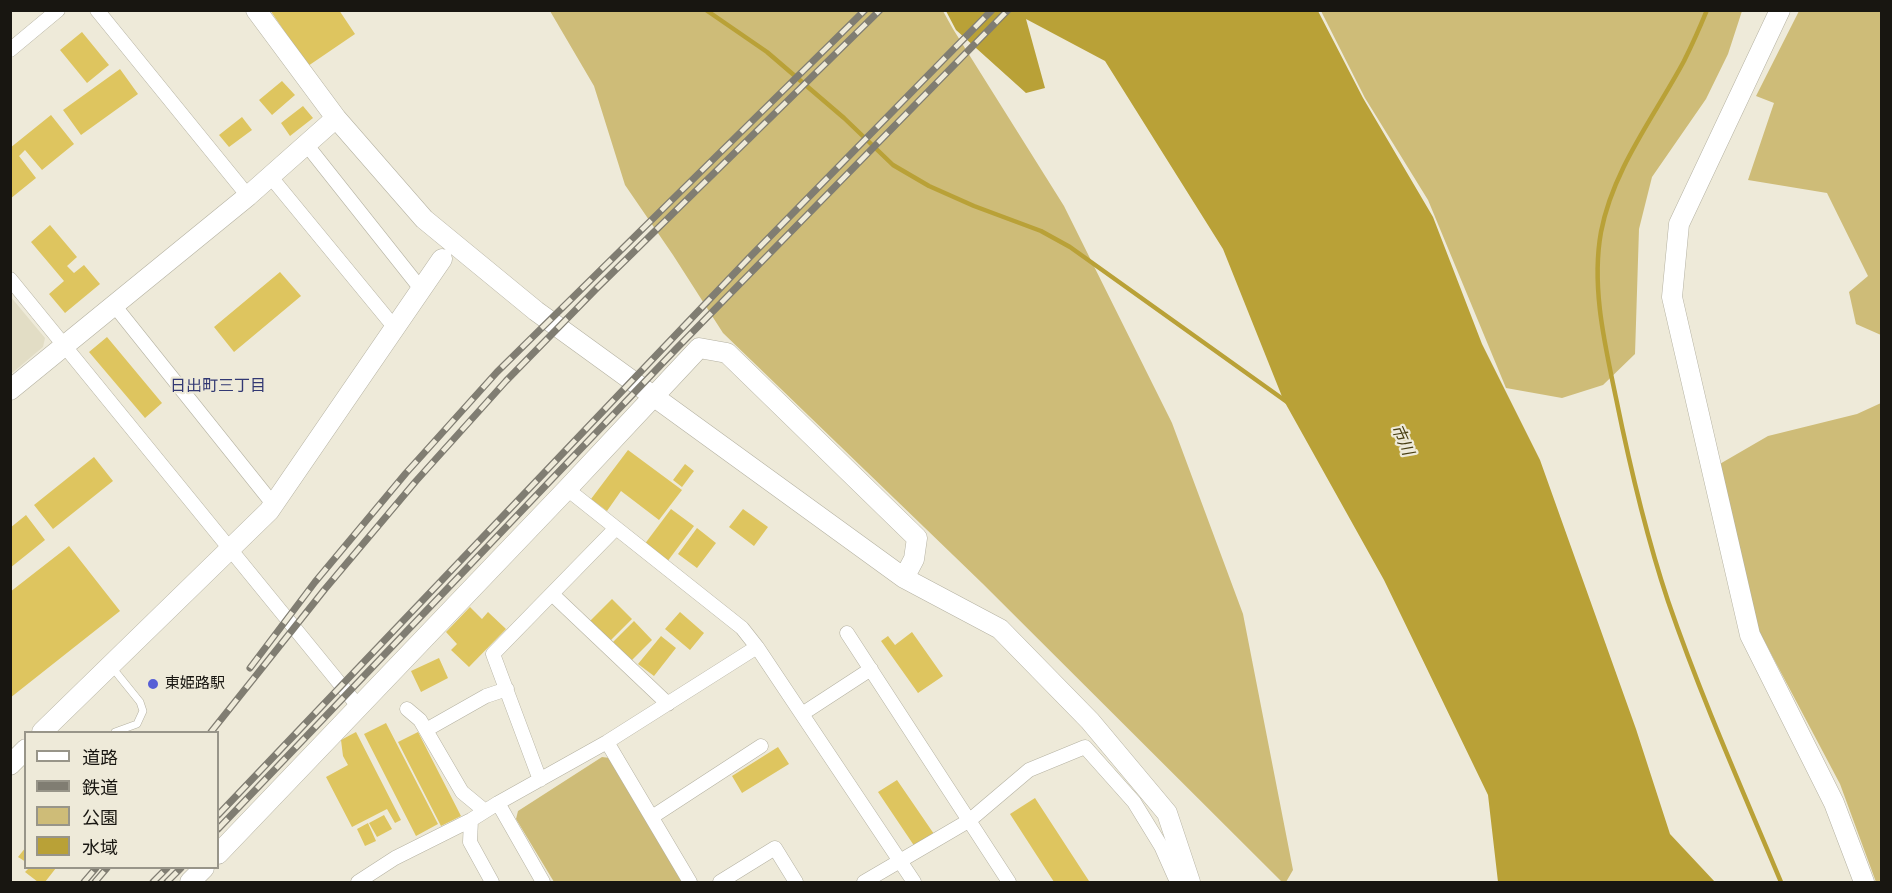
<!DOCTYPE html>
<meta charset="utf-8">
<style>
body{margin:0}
#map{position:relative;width:1892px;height:893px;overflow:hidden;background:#eeead9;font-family:"Libre Baskerville","Noto Sans JP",serif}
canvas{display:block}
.frame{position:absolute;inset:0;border:12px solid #181611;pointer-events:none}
.legend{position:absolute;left:24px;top:731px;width:195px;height:138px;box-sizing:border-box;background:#eeead9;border:2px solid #989589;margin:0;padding:8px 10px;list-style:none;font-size:18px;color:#181611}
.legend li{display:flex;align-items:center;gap:12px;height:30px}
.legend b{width:30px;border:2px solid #989589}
</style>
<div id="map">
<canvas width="1892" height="893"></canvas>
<div class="frame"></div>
<ul class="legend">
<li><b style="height:8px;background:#fff"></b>道路</li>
<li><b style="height:8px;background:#807d72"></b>鉄道</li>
<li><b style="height:16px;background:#cebc78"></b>公園</li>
<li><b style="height:16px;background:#b9a137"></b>水域</li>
</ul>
</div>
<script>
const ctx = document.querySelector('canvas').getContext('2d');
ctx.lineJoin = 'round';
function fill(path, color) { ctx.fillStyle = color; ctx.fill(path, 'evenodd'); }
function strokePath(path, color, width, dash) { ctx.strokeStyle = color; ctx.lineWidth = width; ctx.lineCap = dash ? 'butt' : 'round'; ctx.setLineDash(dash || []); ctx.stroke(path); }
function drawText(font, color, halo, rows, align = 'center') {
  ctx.font = font + ' "Libre Baskerville","Noto Sans JP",serif'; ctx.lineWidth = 4.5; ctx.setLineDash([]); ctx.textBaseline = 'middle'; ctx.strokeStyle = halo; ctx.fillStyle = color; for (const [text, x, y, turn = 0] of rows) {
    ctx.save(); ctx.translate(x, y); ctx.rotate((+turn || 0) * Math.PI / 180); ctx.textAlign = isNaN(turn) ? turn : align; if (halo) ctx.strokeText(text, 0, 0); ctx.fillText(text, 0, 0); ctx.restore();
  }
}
fill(new Path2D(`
 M10,296L45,338L43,347L11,374Z`), '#e2ddc5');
fill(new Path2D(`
 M550,11H943L953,29L1064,206L1172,423L1243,614L1293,870L1286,882H1282L982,583L723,333L673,255L625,185L594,86Z
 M1321,11H1742L1728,54L1706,99L1652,177L1639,229L1635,354L1603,385L1562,398L1506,388L1428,200L1365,98Z
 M1851,11H1881V335L1856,324L1849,292L1868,276L1827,193L1748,180L1774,103L1756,96L1799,11Z
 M1881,403V882H1876L1840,784L1759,631L1718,465L1768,436L1857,414Z
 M602,757L610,758L683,882H554L516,819L518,811Z`), '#cebc78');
fill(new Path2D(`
 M946,11H1318L1363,98L1433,217L1482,344L1540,460L1636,729L1670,834L1715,882H1498L1488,795L1384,580L1283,399L1223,249L1105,61L1026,19L1045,88L1026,93L956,30Z`), '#b9a137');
strokePath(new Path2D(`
 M706,10L767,52L844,118L893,165L929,186L974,206L1041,231L1070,247L1287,402
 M1707,10C1700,27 1692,45 1684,61C1654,117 1613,169 1601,232C1591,287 1605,345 1616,398C1630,467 1646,535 1668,601C1701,697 1742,789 1781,882`), '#b9a137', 4.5);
fill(new Path2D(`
 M270,10H339L355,34L308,66Z
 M82,32L109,65L87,83L60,50Z
 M120,69L138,94L81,135L63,110Z
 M282,81L295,95L272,115L259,100Z
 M303,106L313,118L290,136L281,123Z
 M51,115L74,144L42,170L25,150L19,156L36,178L10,199V148Z
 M242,117L252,130L229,147L219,135Z
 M50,225L77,257L67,266L74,273L84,265L100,284L65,313L49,294L64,281L31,242Z
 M280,272L301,296L234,352L214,327Z
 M107,337L162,403L145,418L89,352Z
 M628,450L682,490L659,520L621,491L607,511L591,499Z
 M94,457L113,481L53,529L34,505Z
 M685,464L694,471L682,487L673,480Z
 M671,509L694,526L667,562L644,545Z
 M743,509L768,527L754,546L729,527Z
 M26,515L45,540L10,568V528Z
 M697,528L716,543L697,568L678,554Z
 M69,546L120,611L10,698V592Z
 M612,599L632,619L610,641L590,621Z
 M470,607L482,619L488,612L506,629L469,667L451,650L457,644L446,632Z
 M680,612L704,633L690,650L665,629Z
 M634,621L652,640L630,662L612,643Z
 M912,632L943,676L918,693L881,641L888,636L895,645Z
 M661,636L676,648L654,676L638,664Z
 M439,658L448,678L421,692L411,671Z
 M386,723L438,824L416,836L364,734Z
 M356,732L401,820L395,823L387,809L352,827L326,777L348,765L343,756L341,740Z
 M418,732L461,816L441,826L398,742Z
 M778,747L789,764L742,793L732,776Z
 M897,780L934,834L915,847L878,792Z
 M1035,798L1089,881L1087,882H1054L1010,814Z
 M384,815L392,829L377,837L369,823Z
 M368,823L376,841L365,846L357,829Z
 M26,847V862L18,857Z
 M29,868H56L45,882H38L25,872Z`), '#dec55f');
const lane = new Path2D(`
 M111,666L140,702L143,711L137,724L115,732`);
const street = new Path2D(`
 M97,10L248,196
 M10,50L58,10
 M306,144L421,289
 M270,176L395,328
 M10,279L358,706
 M114,305L273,504
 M567,489L742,628L757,647L914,882
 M552,594L668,704
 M847,633L1009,882
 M407,709L420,720L462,792L485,811
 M802,714L871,669
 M426,730L486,696L507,689
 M607,742L690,882
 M540,780L493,654L616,528
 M498,803L543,882
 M652,817L761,746
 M471,820L470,842L492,882
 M358,882L395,858L471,820L498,803L607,742L757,647
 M720,882L775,848L796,882
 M864,882L970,820L1029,770L1085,747L1134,802L1161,846L1177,882`);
const secondary = new Path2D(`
 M256,10L336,118L424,219L536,311L904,578L1000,629L1090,721L1167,813L1190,882
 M1780,10L1679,224L1672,297L1750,635L1834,803L1864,882
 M10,390L248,196L336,118
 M42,732L269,511L442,259
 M10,765L26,749
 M218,854L567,489L699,348L727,353L917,538L914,559L904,578
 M190,882L204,868`);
strokePath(lane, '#b4b1a1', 8);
strokePath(street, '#b4b1a1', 15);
strokePath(secondary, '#b4b1a1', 21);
strokePath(lane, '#fff', 7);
strokePath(street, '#fff', 14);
strokePath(secondary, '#fff', 20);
const rail = new Path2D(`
 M250,668L315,582L406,473L497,372L865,10
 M211,732L325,589L416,481L506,381L597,288L880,10
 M218,815L748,259L992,10
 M218,829L676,349L1008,10
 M84,882L96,868
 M95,882L107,868
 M153,882L167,868
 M167,882L181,868`);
strokePath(rail, '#807d72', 7);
strokePath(rail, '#eeead9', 4.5, [14]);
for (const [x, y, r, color] of [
 [153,684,6,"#575fd6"]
]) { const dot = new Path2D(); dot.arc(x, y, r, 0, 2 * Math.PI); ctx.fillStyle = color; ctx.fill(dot); strokePath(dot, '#eeead9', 2); }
drawText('15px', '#181611', '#eeead9', [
 ["東姫路駅",165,684]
], 'left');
drawText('16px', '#323873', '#eeead9', [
 ["日出町三丁目",218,386]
]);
drawText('italic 16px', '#493f13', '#eeead9', [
 ["市川",1402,440,66]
]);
</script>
